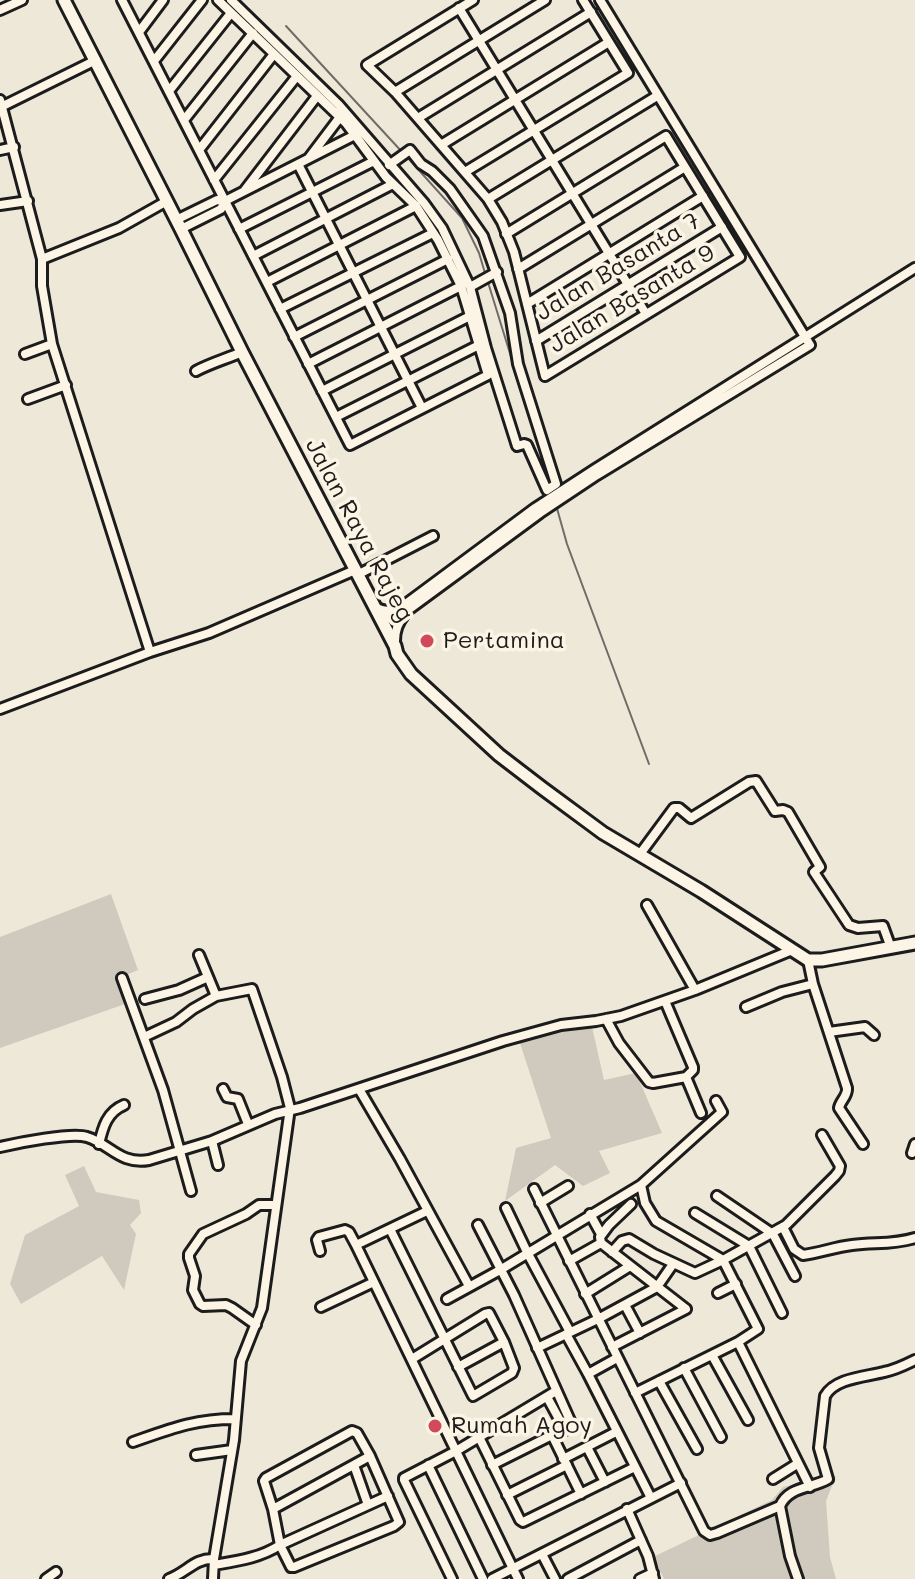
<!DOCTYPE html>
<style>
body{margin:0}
canvas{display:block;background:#eee8d9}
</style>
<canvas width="915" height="1579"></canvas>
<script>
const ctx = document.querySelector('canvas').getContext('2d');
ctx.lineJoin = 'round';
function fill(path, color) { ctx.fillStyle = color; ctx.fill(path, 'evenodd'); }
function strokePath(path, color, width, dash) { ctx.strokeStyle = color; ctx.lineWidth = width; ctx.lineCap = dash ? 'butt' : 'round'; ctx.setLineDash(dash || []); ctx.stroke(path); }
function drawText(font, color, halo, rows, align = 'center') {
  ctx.font = font + ' Mali,sans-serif'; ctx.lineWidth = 7; ctx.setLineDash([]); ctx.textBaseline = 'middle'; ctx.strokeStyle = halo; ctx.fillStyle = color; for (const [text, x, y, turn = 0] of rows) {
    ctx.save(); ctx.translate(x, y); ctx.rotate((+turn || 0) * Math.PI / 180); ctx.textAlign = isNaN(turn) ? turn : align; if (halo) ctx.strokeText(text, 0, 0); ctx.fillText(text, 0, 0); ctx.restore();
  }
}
fill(new Path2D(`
 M111,894L138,970L117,979L125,1004L0,1048V937Z
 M590,1018L604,1080L636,1073L662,1133L599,1151L610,1173L583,1186L555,1165L505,1201L516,1148L551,1138L517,1034Z
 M84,1166L96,1192L139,1200L141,1213L130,1225L136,1234L124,1290L102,1256L21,1304L10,1284L25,1235L79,1206L65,1175Z
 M836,1476L826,1501L830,1557L836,1579H664L653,1557L772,1500L783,1487Z`), '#cfcabd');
strokePath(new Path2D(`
 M286,26L403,153
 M407,157L462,218L479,253L485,273
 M487,279L550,483
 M556,505L567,544L649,764`), '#6f6c67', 2);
const minor = new Path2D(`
 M122,0L350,445L488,375L461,286L438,240L416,206L386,177L346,123L218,0
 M231,0L339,105L424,203L442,228L470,287L486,348L517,446L524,444L527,445L547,490L556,484L518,364L510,313L483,236L450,189L432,171L421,164L410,150L389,165
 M473,0L367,65L395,92L488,199L502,222L514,252L545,376L740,257L666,136L506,234
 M459,8L646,314
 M0,10L22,0
 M139,32L163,0
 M154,61L202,0
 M169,91L231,13
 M395,92L545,0
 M0,100L42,259V286L52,344L25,354
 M1,107L96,60
 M418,118L591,12
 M184,120L253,33
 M441,145L609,42
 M0,150L14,147
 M199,150L274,54
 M309,158L340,117
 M298,164L422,408
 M465,172L628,73L583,0
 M214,180L297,76
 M245,190L317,96
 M488,199L657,96
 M0,205L28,201
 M176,220L217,200L225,201L355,135
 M181,229L221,209L225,201
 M239,229L374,161
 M253,256L393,184
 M42,259L119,228L167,201
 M518,269L685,167
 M267,282L416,206
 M470,287L497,272
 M527,304L703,196
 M280,309L433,233
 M294,337L448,259
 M536,341L722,227
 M52,344L150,652
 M308,364L461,286
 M196,371C211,363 226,359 242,352
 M322,391L470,316
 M28,399L66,385
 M336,417L479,345
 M357,575L433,536
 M375,607C386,613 392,611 403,606L535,508L595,469L915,268
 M380,618H390L408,610L540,513L597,475L810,345L600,0
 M395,641C395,630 398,623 405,614
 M0,709L150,652L209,633L355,570
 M640,854L674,808H679L691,818L749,782L756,781L775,811L783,810L788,812L820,867L814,872L849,925L858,928L883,926L891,948
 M647,905L695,990
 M199,955L216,996
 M808,960L813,984L847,1088C848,1096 840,1101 839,1108L863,1144
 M122,978L163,1090L191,1191
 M145,999L179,990L208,977
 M746,1007L782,992L813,984
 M606,1019L619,1043L649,1082L653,1083L686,1077L693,1070V1067L665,1001
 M829,1032L865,1027L874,1035
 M144,1037L176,1022L193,1009L216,996L252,989L282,1077L290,1108L262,1308L241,1361L234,1440L214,1559L213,1579
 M686,1077L701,1113
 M223,1089L227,1097L238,1099L248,1124
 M359,1089L400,1159L469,1286
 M212,1141L218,1165
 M99,1144C103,1127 107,1112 124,1105
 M0,1147C17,1143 72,1132 87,1137C110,1144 120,1165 149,1160L212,1141L275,1114L300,1108L503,1041L561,1025L596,1021L621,1016L695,990L792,950
 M912,1153L915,1144
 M641,1185L645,1203L656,1221L723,1260
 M534,1189L704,1531L710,1535L717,1533L780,1506
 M717,1196L773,1234L795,1276
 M540,1203L568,1186
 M506,1208L527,1252L570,1332
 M427,1211L356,1245L518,1579
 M695,1213L749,1246L782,1313
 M590,1214L601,1234
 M478,1225L514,1295L572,1425L492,1465
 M783,1227L794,1249L803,1255C819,1253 835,1247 852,1245C875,1242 892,1245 915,1238
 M390,1229L473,1396L512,1373L514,1368L504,1342L489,1313L485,1314L412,1359
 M320,1251L317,1240L319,1237L345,1230L349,1232L356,1245
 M612,1252L622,1241L629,1239L654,1254L695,1273L723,1260
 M569,1261L601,1243
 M718,1293L736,1284
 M585,1294L630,1266
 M447,1299L500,1270L641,1185L722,1112L716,1101
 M625,1305L640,1333
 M321,1307L374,1282
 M256,1325L232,1308L226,1305L203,1306L200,1304L193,1290L195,1276L189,1258V1254L203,1234L246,1214L259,1205H276
 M566,1334L588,1374L651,1498
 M738,1342L810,1487
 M612,1347L686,1309L601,1243L600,1237L609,1225L631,1204
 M537,1348L598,1319L657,1287L673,1264
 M712,1355L748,1420
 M458,1367L504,1342
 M684,1368L721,1437
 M588,1374L617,1358
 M659,1381L697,1449
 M635,1393L738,1342L758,1329L723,1260L786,1225L835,1176L839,1171L840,1166L822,1135
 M547,1397L565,1430
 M352,1431L357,1433L370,1456L399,1522L394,1526L294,1567H291L280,1545L273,1509L264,1481L266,1478Z
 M552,1435L581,1494
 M479,1437L520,1520L523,1522L635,1467
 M133,1442C170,1429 194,1419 235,1419
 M587,1447L605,1482
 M196,1455L232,1450
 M563,1459L616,1432
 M354,1465L368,1505
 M428,1465L483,1579
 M773,1479L797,1464
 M507,1495L567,1465
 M273,1509L370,1456
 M627,1509L648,1556L654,1579
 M542,1554L555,1579
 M214,1565C237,1561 260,1558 280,1545L388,1496
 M46,1579L56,1572
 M169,1579C187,1572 195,1558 214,1559
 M452,1579L404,1480V1478L456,1451L556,1391
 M492,1579L681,1483
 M568,1579L641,1540
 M640,1579L653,1573
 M798,1579L790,1556L780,1506C789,1486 811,1489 828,1479L819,1448L825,1396C835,1378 865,1377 884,1372C895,1370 905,1365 915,1360`);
const secondary = new Path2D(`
 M64,0L181,229L242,352L395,646L397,654L411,674L499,755L542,788L603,833L701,891L808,960H822L915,943`);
strokePath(minor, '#1c1c1c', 14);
strokePath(secondary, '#1c1c1c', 17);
strokePath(minor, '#fcf5e5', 8);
strokePath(secondary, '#fcf5e5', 11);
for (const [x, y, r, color] of [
 [427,641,8,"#d1495b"],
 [435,1426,8,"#d1495b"]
]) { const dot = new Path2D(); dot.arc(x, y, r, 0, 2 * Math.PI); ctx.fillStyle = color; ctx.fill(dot); strokePath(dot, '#fcf5e5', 3); }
drawText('24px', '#1c1c1c', '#fcf5e5', [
 ["Jalan Basanta 7",618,267,-31],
 ["Jalan Basanta 9",632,299,-31],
 ["Jalan Raya Rajeg",359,530,62]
]);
drawText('24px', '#1c1c1c', '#fcf5e5', [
 ["Pertamina",443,641],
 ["Rumah Agoy",451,1426]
], 'left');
</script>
